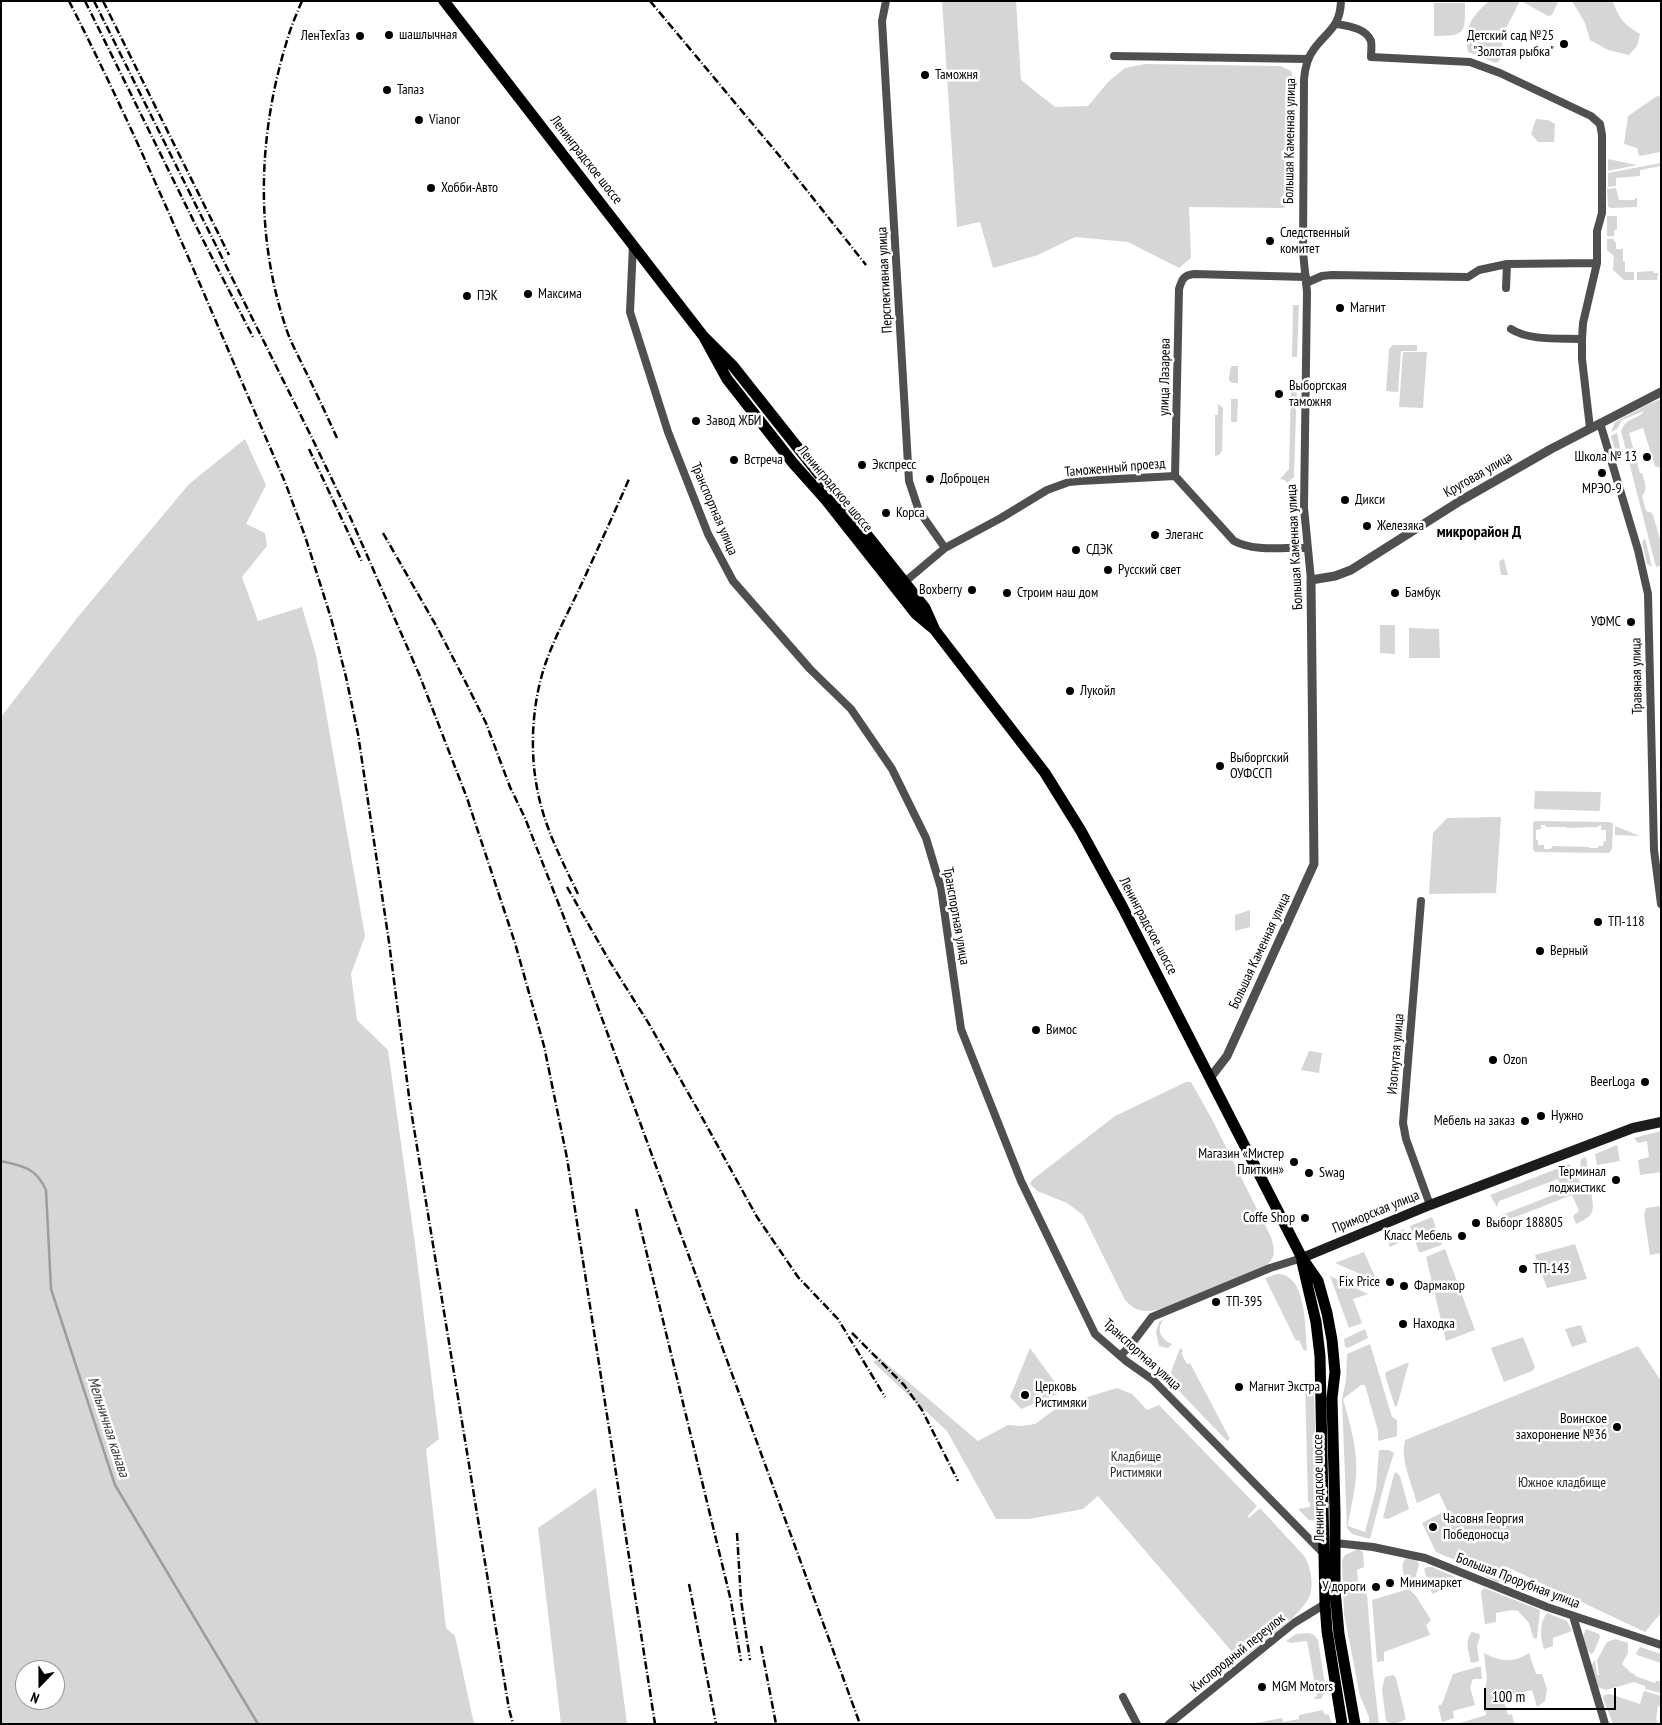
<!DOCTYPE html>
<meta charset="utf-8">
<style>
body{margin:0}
#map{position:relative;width:1662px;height:1725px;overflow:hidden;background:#fff;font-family:"PT Sans Narrow",sans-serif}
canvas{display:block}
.frame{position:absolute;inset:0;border:2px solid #000;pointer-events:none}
.north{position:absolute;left:15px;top:1660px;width:50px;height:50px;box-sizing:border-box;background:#fff;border:1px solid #999;border-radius:50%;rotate:202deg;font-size:14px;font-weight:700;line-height:20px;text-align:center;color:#000}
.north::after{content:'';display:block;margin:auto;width:18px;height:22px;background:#000;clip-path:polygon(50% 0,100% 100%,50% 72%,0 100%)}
.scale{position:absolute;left:1484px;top:1688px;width:132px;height:22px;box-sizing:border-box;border:2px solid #000;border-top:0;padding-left:6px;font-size:15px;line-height:18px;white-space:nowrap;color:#000;-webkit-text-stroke:4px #fff;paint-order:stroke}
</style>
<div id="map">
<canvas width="1662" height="1725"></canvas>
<div class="frame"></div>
<div class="north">N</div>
<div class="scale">100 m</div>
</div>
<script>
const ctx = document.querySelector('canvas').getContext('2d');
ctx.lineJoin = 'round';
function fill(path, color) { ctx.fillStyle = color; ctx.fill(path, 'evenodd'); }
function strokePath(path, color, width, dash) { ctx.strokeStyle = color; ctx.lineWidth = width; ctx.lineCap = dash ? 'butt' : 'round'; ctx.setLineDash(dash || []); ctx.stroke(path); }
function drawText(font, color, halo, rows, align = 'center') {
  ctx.font = font + ' "PT Sans Narrow",sans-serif'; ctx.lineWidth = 5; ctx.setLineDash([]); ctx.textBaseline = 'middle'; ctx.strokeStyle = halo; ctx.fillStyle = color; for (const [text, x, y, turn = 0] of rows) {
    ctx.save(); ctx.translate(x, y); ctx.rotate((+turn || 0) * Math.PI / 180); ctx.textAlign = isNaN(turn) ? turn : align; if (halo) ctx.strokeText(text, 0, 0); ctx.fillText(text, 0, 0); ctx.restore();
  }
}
fill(new Path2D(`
 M942,1H1016L1021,80L1055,107L1088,106L1108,82L1125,68L1145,64L1281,66L1291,71L1294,81L1292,195L1284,208L1189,207L1191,258L1179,268L1128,242L1075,237L1038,255L993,268L980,222L957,227Z
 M1489,1H1520L1501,38L1504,56L1496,63L1468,52C1464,27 1471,17 1489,1Z
 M1521,1H1558V2L1552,15L1548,16Z
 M1572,1L1613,2C1620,20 1624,24 1640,34L1637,46L1629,55L1608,50L1590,40L1585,23Z
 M1434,3H1465C1465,34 1466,36 1434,36Z
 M1657,96L1661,97V152L1639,156L1637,148L1624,144L1628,116Z
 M1536,119L1548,120L1555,124L1554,142H1538L1531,134Z
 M1608,159L1637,165L1608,171Z
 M1661,163V166L1640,170V176L1616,178V186L1608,187V173Z
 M1616,188L1619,200H1635V198H1637V207L1611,208L1608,207L1607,189Z
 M1607,216H1617V230H1614V236H1607Z
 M1607,239H1614V242H1616V249H1623V261L1625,262V272H1634V280H1624L1613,270L1614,256L1607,250Z
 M1653,271L1654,273H1658L1657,280H1637V272Z
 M1293,305H1299L1297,357H1292Z
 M1393,345H1417V351H1401L1398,392L1386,391L1389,349Z
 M1403,352H1427L1423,408L1399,407Z
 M1232,366H1238V383H1232L1229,380L1230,369Z
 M1291,383H1297L1294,477L1287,483L1285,480L1280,479L1289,469Z
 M1231,399H1238L1237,422H1231Z
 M1661,399V468L1655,466L1643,428L1629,433L1640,473H1642C1644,481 1649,490 1642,496L1646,511L1652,513L1653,515L1661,543V565L1656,567L1621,431C1628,415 1637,421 1644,411L1622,420L1617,429L1611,432L1615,422L1647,405Z
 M1218,404L1223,408V411L1222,451L1219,455L1215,456V415H1218Z
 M1617,433L1621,452L1614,447L1611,436Z
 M245,439L266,485L246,524L265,533L267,546L242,577L258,621L302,607L316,655L365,936L351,974L357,1020L388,1050L415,1244L439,1439L426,1449L446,1628L455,1636L474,1724H1V717L77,618L189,484ZM25,1670H55V1700H25Z
 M1645,538L1652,567L1647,564L1642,542Z
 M1504,559L1508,575H1501L1499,561Z
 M1380,625H1395V654L1380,653Z
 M1409,628L1439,629L1440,658H1409Z
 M1535,791L1601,792L1600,809L1599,811L1536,809L1534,808Z
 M1501,817L1496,893L1429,894L1433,833L1447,818Z
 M1535,821L1609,822L1613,823L1612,849L1609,853L1535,852L1533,849V823ZM1541,825H1545L1546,827H1567V828L1598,827V826L1601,825V830H1606V841H1604L1603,846H1598V848H1589V847L1552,846L1551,849H1544V845H1538V840H1536V830L1541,829Z
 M1615,826L1640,836L1615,835Z
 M1250,910V927L1235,931V915Z
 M1309,1051L1322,1053L1319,1073L1301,1070Z
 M1186,1082H1191L1213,1121L1271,1237C1277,1256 1274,1262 1257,1271L1160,1309C1146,1313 1135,1312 1125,1300L1083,1215L1067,1203L1037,1191L1030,1184L1032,1180L1115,1116Z
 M1661,1131V1172L1640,1175L1638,1160L1649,1157L1647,1141L1638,1143L1634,1138Z
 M1617,1145L1620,1161L1597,1165L1595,1154Z
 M1586,1157L1588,1171H1584L1580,1169L1581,1159Z
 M1569,1164L1586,1191H1591C1594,1211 1596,1215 1576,1224L1573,1216L1579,1211L1572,1195L1492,1226L1491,1222L1492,1219L1563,1191L1558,1179L1499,1201L1497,1207L1490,1195Z
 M1661,1206V1253L1650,1255L1644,1215L1646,1208Z
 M1432,1217L1442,1243L1441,1245L1422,1252H1419L1410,1226Z
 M1404,1229L1407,1239L1390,1247L1388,1242C1395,1239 1396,1231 1404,1229Z
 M1575,1244L1587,1279L1547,1288L1535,1255Z
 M1445,1249L1475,1330L1446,1341L1426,1257Z
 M1364,1252L1375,1277L1374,1280L1335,1263Z
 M1277,1274C1307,1273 1305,1329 1307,1350L1304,1351L1299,1340L1296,1341L1265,1278Z
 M1330,1276L1368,1294L1353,1299L1362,1323L1349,1328Z
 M1164,1319C1156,1329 1160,1339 1172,1344L1168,1348L1159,1346L1156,1332L1159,1322Z
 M1581,1325L1587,1342L1572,1347L1565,1329Z
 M1365,1329L1368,1338L1348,1348L1345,1347L1344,1339Z
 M1523,1337L1535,1367L1532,1371L1504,1382L1491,1348Z
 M1370,1344L1392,1417L1397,1420V1436L1378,1441V1431L1365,1385H1361L1343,1399C1350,1424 1358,1450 1356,1476C1355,1493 1350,1509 1348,1526L1365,1532L1376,1489L1379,1450H1389L1394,1453L1386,1478L1370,1539L1352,1534L1347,1528L1342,1399L1346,1380L1347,1354Z
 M1638,1346L1661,1381V1613L1645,1632L1505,1566L1498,1584L1469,1566L1436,1552L1422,1523L1447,1510L1439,1493L1417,1503C1412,1484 1400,1460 1405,1440Z
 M1030,1348L1062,1392L1021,1409L1010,1397Z
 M1180,1348L1182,1349L1183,1352L1181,1353L1187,1364L1190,1363L1230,1439L1227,1441L1179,1391L1171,1372Z
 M880,1358L978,1441L1008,1425L1021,1426L1035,1424L1061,1405L1117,1388L1132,1394L1147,1410L1159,1405L1257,1506L1248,1516L1249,1518L1260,1508L1305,1557C1310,1566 1313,1580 1311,1591C1309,1611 1257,1647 1240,1661L1098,1496L1083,1509L1029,1519H996L947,1431L873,1362Z
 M1409,1362L1397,1406L1395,1407L1385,1375L1386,1372Z
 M1305,1381H1307L1314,1393L1318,1518L1315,1521L1309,1520L1298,1509L1310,1507V1503L1308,1502Z
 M1396,1472L1400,1476L1409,1509L1388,1519L1383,1518L1394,1474Z
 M596,1488L627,1724H561L538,1528Z
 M1358,1549L1363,1552L1364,1567L1357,1570L1359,1592L1367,1594L1373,1673L1379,1724H1369V1717L1360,1696L1344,1614L1342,1561L1345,1555Z
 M1409,1558C1414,1559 1418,1559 1419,1565L1413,1586C1405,1580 1399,1568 1405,1559Z
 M1427,1567H1432L1455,1577L1454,1579L1439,1584V1591L1432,1594L1424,1569Z
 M1484,1588L1540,1610L1537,1638L1535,1639L1533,1637L1529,1623L1518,1611L1512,1610L1496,1613V1622L1485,1624L1481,1592Z
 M1409,1589L1416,1596L1431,1620L1426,1625L1430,1635L1384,1652V1661L1377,1662L1372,1600Z
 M1547,1613L1567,1621L1572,1631L1553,1638V1646L1544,1649C1540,1637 1539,1623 1547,1613Z
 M1586,1629L1599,1634L1600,1637L1594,1652L1591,1654L1586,1649L1583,1636Z
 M1472,1632L1479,1634L1480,1636L1477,1647L1479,1661L1471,1663C1469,1652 1464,1641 1472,1632Z
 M1309,1633L1314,1635L1318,1640L1326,1691L1321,1699H1314L1315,1697L1317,1696L1307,1641L1291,1643L1286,1641L1296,1634Z
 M1615,1639L1628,1643V1653L1622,1664L1631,1673L1635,1674V1676L1655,1683L1656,1681H1661V1693L1645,1689V1686L1634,1682L1606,1690L1598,1687L1591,1666L1595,1660L1597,1675H1599L1597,1660L1607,1642Z
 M1640,1647L1661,1654V1663L1637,1655L1636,1653Z
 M1484,1653C1501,1662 1513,1663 1529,1653L1536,1674H1542L1547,1689L1545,1701L1537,1707L1532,1690L1503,1698L1508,1715L1512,1714L1514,1724H1457L1486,1715L1484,1695L1487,1679Z
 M1477,1667H1481L1482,1679H1473L1470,1687L1475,1705L1453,1711L1454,1718L1442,1722L1438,1706L1442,1704L1453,1674Z
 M1393,1675L1396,1678L1406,1719C1400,1723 1393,1725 1386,1721L1382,1689L1385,1677Z
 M1644,1691L1661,1696V1707L1658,1706L1656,1719L1659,1724H1613L1603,1698L1604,1695L1610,1694L1640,1704Z
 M1323,1710L1324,1714L1329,1715L1332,1724H1251L1282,1718L1283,1722L1299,1719V1715Z`), '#d6d6d6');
strokePath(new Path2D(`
 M1,1161C24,1166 36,1168 46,1190L51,1289L115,1485L258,1724`), '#9d9d9d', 2.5);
strokePath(new Path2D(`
 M886,1L882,21L909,481L919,511L945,548
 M1336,24C1348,26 1366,28 1371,41C1372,46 1371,53 1371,57L1470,62L1500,73L1591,116L1600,124L1602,135V213L1597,231V263L1583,323L1582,339V359L1590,428
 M1114,56L1308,59
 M633,244L630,312L668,432L708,534L733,581L810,669L851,709L892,769L926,838L941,888L961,1029L1021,1181L1095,1334L1126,1361L1153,1380L1323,1553
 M1306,283L1322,276L1332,275L1468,277L1479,270L1507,264L1597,263
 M1506,288L1507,264
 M1511,329C1529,341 1561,338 1582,339
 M1600,423L1638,550L1648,594L1654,850L1661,904
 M1175,476L1179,289C1182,279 1184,275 1194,274L1306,277
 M1311,580L1304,508L1307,292L1303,252L1304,79C1305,68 1307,58 1314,49C1328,30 1340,28 1341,1
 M901,585L945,548L1001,518L1047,490L1069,482L1080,481L1175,476L1234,541C1255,552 1284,547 1307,548
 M1421,901L1403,1123L1406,1139L1430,1205
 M1120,1356L1130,1346L1152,1317L1270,1268L1302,1258
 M1335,1543L1373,1547L1425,1558L1547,1607L1661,1645
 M1573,1616L1605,1724
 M1123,1697L1137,1724
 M1169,1724L1294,1623L1325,1604`), '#4f4f4f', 8);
strokePath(new Path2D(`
 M1210,1078L1227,1056L1314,864L1311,580L1335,576L1351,570L1460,501L1551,449L1661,392`), '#4f4f4f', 9);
strokePath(new Path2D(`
 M1302,1258L1430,1205L1633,1128L1661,1122`), '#1c1c1c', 10);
strokePath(new Path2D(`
 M444,1L704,337L733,366L925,608L934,628
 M704,337L727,379L793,463L826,500L916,614L934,629L1045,773L1081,831L1123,908L1302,1258L1318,1281L1327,1313L1332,1340L1335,1372L1332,1398L1335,1512V1590L1339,1634L1355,1724
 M1302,1262L1316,1322L1320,1356L1325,1604L1327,1631L1342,1724`), '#000', 11);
strokePath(new Path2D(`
 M69,1C149,158 215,321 285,482L305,536L331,618L346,677L358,734L389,942L410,1104L509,1709L513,1724
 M85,1L202,238L254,339
 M94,1L312,438L352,521L419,674L467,798L515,943L544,1046L567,1158L655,1724
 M103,1L229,255
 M302,1C296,15 290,29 286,44C258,136 255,236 286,328C290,341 297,353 303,366C315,390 326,414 337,438
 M650,1L782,159L866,265
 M309,449L362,562
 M383,533L438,629L464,679L486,723L510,787L525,818L581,961L860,1724
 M567,887L610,962L649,1024L699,1112L757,1217L798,1277L838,1319L885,1397
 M578,894C562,861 545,828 538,793C529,751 532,702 546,662C556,634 570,609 582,583C598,548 614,514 629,479
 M636,1209L731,1601L741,1661
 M852,1333L904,1385L922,1410L958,1481
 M737,1533L741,1600L750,1660
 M689,1584L716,1724
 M761,1646L776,1724`), '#000', 2.5, [8, 2.5, 1, 2.5]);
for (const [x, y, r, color] of [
 [389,35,5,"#000"],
 [360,36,5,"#000"],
 [1564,44,5,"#000"],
 [925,75,5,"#000"],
 [387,90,5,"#000"],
 [419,120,5,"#000"],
 [431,188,5,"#000"],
 [1270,241,5,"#000"],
 [528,294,5,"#000"],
 [467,296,5,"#000"],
 [1340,308,5,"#000"],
 [1279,394,5,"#000"],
 [696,421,5,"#000"],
 [1647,457,5,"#000"],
 [734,460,5,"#000"],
 [862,465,5,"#000"],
 [1602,473,5,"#000"],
 [930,479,5,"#000"],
 [1345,500,5,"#000"],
 [886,513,5,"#000"],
 [1367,526,5,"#000"],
 [1155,535,5,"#000"],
 [1076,550,5,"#000"],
 [1108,570,5,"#000"],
 [972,590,5,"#000"],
 [1007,593,5,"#000"],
 [1395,593,5,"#000"],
 [1631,622,5,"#000"],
 [1070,691,5,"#000"],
 [1220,766,5,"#000"],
 [1598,922,5,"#000"],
 [1540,951,5,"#000"],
 [1036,1030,5,"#000"],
 [1493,1060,5,"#000"],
 [1645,1082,5,"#000"],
 [1541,1116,5,"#000"],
 [1525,1121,5,"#000"],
 [1294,1162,5,"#000"],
 [1309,1173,5,"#000"],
 [1616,1180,5,"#000"],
 [1305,1218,5,"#000"],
 [1476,1223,5,"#000"],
 [1462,1236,5,"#000"],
 [1523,1269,5,"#000"],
 [1390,1282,5,"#000"],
 [1404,1286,5,"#000"],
 [1216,1302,5,"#000"],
 [1403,1324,5,"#000"],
 [1239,1387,5,"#000"],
 [1025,1395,5,"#000"],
 [1617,1427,5,"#000"],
 [1433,1527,5,"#000"],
 [1390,1583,5,"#000"],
 [1376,1587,5,"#000"],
 [1262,1687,5,"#000"]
]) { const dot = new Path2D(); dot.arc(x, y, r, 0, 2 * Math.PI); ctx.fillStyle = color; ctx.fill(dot); strokePath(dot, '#fff', 2); }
drawText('14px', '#000', '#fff', [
 ["шашлычная",399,35],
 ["ЛенТехГаз",350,36,"right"],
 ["Детский сад №25",1554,36,"right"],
 ["\"Золотая рыбка\"",1554,52,"right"],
 ["Таможня",935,75],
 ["Тапаз",397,90],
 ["Vianor",429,120],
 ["Хобби-Авто",441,188],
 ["Следственный",1280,233],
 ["комитет",1280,249],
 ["Максима",538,294],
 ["ПЭК",477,296],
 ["Магнит",1350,308],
 ["Выборгская",1289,386],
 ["таможня",1289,402],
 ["Завод ЖБИ",706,421],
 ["Школа № 13",1637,457,"right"],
 ["Встреча",744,460],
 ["Экспресс",872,465],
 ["Доброцен",940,479],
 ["МРЭО-9",1602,489,"center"],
 ["Дикси",1355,500],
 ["Корса",896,513],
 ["Железяка",1377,526],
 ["Элеганс",1165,535],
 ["СДЭК",1086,550],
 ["Русский свет",1118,570],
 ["Boxberry",962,590,"right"],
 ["Строим наш дом",1017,593],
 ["Бамбук",1405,593],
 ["УФМС",1621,622,"right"],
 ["Лукойл",1080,691],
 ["Выборгский",1230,758],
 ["ОУФССП",1230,774],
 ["ТП-118",1608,922],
 ["Верный",1550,951],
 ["Вимос",1046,1030],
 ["Ozon",1503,1060],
 ["BeerLoga",1635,1082,"right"],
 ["Нужно",1551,1116],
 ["Мебель на заказ",1515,1121,"right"],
 ["Магазин «Мистер",1284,1154,"right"],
 ["Плиткин»",1284,1170,"right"],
 ["Терминал",1606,1172,"right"],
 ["лоджистикс",1606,1188,"right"],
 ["Swag",1319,1173],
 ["Coffe Shop",1295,1218,"right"],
 ["Выборг 188805",1486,1223],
 ["Класс Мебель",1452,1236,"right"],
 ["ТП-143",1533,1269],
 ["Fix Price",1380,1282,"right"],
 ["Фармакор",1414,1286],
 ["ТП-395",1226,1302],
 ["Находка",1413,1324],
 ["Церковь",1035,1387],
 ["Ристимяки",1035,1403],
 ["Магнит Экстра",1249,1387],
 ["Воинское",1607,1419,"right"],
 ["захоронение №36",1607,1435,"right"],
 ["Часовня Георгия",1443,1519],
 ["Победоносца",1443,1535],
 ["Минимаркет",1400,1583],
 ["У дороги",1366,1587,"right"],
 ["MGM Motors",1272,1687]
], 'left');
drawText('14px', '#000', '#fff', [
 ["Большая Каменная улица",1290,141,-89],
 ["Ленинградское шоссе",586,160,52],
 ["Перспективная улица",885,280,-93],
 ["улица Лазарева",1165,377,-89],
 ["Таможенный проезд",1115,468,-5],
 ["Круговая улица",1478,475,-30],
 ["Ленинградское шоссе",835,489,50],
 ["Транспортная улица",714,509,67],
 ["Большая Каменная улица",1295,547,-93],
 ["Травяная улица",1637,676,-91],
 ["Транспортная улица",956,916,80],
 ["Ленинградское шоссе",1148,926,62],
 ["Большая Каменная улица",1260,951,-65],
 ["Изогнутая улица",1396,1054,-85],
 ["Приморская улица",1376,1212,-22],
 ["Транспортная улица",1142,1355,42],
 ["Ленинградское шоссе",1319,1488,-91],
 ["Большая Прорубная улица",1518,1581,21],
 ["Кислородный переулок",1238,1653,-39]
]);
drawText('14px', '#2d2d2d', '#fff', [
 ["Кладбище",1136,1457],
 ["Ристимяки",1136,1473],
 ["Южное кладбище",1562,1483]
]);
drawText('italic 15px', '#3e3e3e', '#fff', [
 ["Мельничная канава",108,1427,72]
]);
drawText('bold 16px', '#000', '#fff', [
 ["микрорайон Д",1479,532]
]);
</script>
